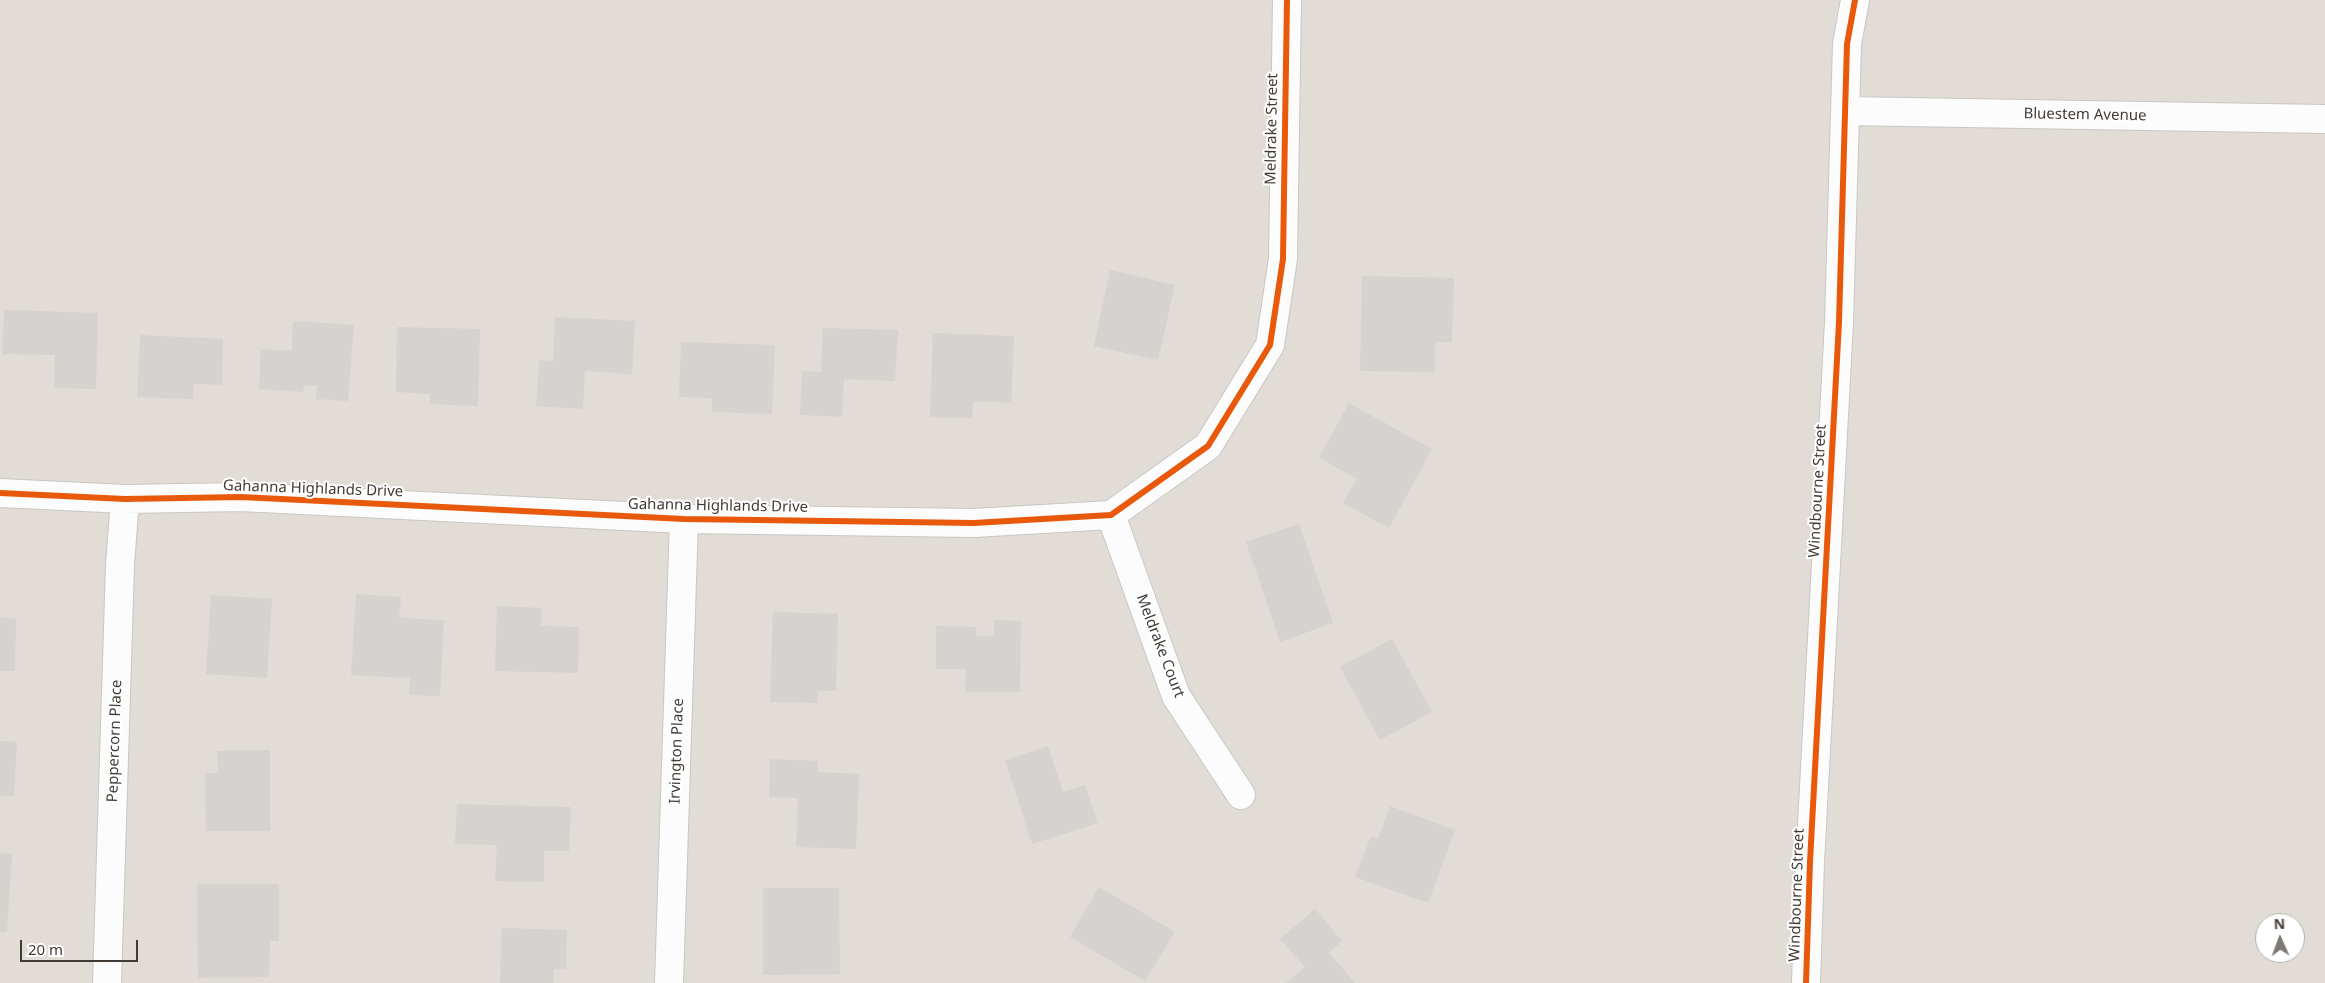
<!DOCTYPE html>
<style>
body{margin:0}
#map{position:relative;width:2325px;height:983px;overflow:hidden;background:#edebe8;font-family:"Noto Sans",sans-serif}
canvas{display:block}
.north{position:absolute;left:2255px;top:913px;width:50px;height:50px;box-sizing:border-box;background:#fff;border:1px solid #b3b1ae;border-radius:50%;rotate:358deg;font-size:14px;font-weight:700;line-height:20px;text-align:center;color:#423b35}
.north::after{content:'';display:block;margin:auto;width:18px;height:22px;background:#7e7974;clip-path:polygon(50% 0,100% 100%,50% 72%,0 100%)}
.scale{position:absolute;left:20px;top:940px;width:118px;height:22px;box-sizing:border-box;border:2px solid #423b35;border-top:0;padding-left:6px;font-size:15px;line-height:18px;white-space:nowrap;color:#423b35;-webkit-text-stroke:4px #fff;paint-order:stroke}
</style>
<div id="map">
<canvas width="2325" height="983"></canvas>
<div class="north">N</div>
<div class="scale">20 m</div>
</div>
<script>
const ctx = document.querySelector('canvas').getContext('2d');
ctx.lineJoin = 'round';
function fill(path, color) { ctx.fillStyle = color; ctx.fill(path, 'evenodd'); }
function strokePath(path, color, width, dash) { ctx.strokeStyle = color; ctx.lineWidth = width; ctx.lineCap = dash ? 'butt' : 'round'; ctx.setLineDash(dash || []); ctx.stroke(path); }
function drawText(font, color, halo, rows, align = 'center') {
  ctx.font = font + ' "Noto Sans",sans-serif'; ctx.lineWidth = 4; ctx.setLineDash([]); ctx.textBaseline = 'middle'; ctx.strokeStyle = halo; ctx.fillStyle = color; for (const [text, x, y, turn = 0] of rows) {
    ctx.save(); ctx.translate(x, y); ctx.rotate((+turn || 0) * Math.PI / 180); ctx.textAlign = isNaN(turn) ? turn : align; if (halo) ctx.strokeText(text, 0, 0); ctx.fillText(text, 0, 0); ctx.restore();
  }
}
fill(new Path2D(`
 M0,0H2325V983H0ZM2265,923H2295V953H2265Z`), '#e1dcd6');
fill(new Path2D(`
 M1110,270L1175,285L1158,360L1094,346Z
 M1362,276L1454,278L1452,342H1435V372L1360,371Z
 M4,310L98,313L96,389L54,388L55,355L2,354Z
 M555,317L635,321L632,374L585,371L583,409L536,406L539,360L553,361Z
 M293,321L354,325L348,401L316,399L317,386L304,385L303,392L259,389L261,349L292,351Z
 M397,327L480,329L478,406L430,404V394L396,392Z
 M823,328L898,330L895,381L844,379L842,417L800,415L802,371L821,372Z
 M933,333L1014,336L1011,403L973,401L972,418L930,417Z
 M140,335L223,339L222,385L194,384L193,399L137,397Z
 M681,342L775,345L772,414L712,412V398L679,397Z
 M1349,403L1432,449L1389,528L1343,503L1357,479L1319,458Z
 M1299,524L1333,623L1280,642L1246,542Z
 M356,594L401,597L399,618L444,620L440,696L409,695L410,678L351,675Z
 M211,595L272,599L267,678L206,674Z
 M497,606L542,608L541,626L579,627L578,673L495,671Z
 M773,612L838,614L836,691H818L817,703L770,702Z
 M0,618L16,619L15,671H0Z
 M994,620L1021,621L1020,692H965L966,669H936V626L976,627V636H994Z
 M1392,639L1432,712L1380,740L1340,667Z
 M0,741L17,742L14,796H0Z
 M1048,746L1063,792L1085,785L1098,823L1032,844L1005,760Z
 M270,750V831H206L205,773H218L217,751Z
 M770,759L818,761V772L859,774L856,849L796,847L798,798L769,797Z
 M457,804L571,807L569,851H544V882L495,881L497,845L455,844Z
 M1390,806L1455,830L1428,903L1355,877L1371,836L1378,839Z
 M0,853L12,854L7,932H0Z
 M197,884H279V941H270L269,977L198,978Z
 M1099,887L1175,932L1145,981L1070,937Z
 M763,888H839L840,974L763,975Z
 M1315,909L1342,941L1329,953L1355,983H1286L1305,967L1280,939Z
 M502,928L567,930L566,969H554L553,983H500Z`), '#d5d2cf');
const street = new Path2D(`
 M1845,111L2325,119
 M0,493L125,499L241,497L684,519L974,523L1111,515L1208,446L1270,345L1283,259L1287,0
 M1111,515L1176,696L1241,795
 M107,983L120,565L125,499
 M669,983L684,519
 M1806,983L1810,862L1839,322L1847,44L1855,0`);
strokePath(street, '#c9c7c4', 30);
strokePath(street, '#fcfcfc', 28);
strokePath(new Path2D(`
 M0,493L125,499L241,497L684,519L974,523L1111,515L1208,446L1270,345L1283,259L1287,0
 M1806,983L1810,862L1839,322L1847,44L1855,0`), '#e8590c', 6);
drawText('15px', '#423b35', '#fff', [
 ["Bluestem Avenue",2085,115,1],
 ["Meldrake Street",1272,129,-89],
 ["Gahanna Highlands Drive",313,489,2],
 ["Windbourne Street",1818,491,-87],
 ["Gahanna Highlands Drive",718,506,1],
 ["Meldrake Court",1160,646,69],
 ["Peppercorn Place",115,741,-88],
 ["Irvington Place",677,751,-88],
 ["Windbourne Street",1797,895,-88]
]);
</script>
